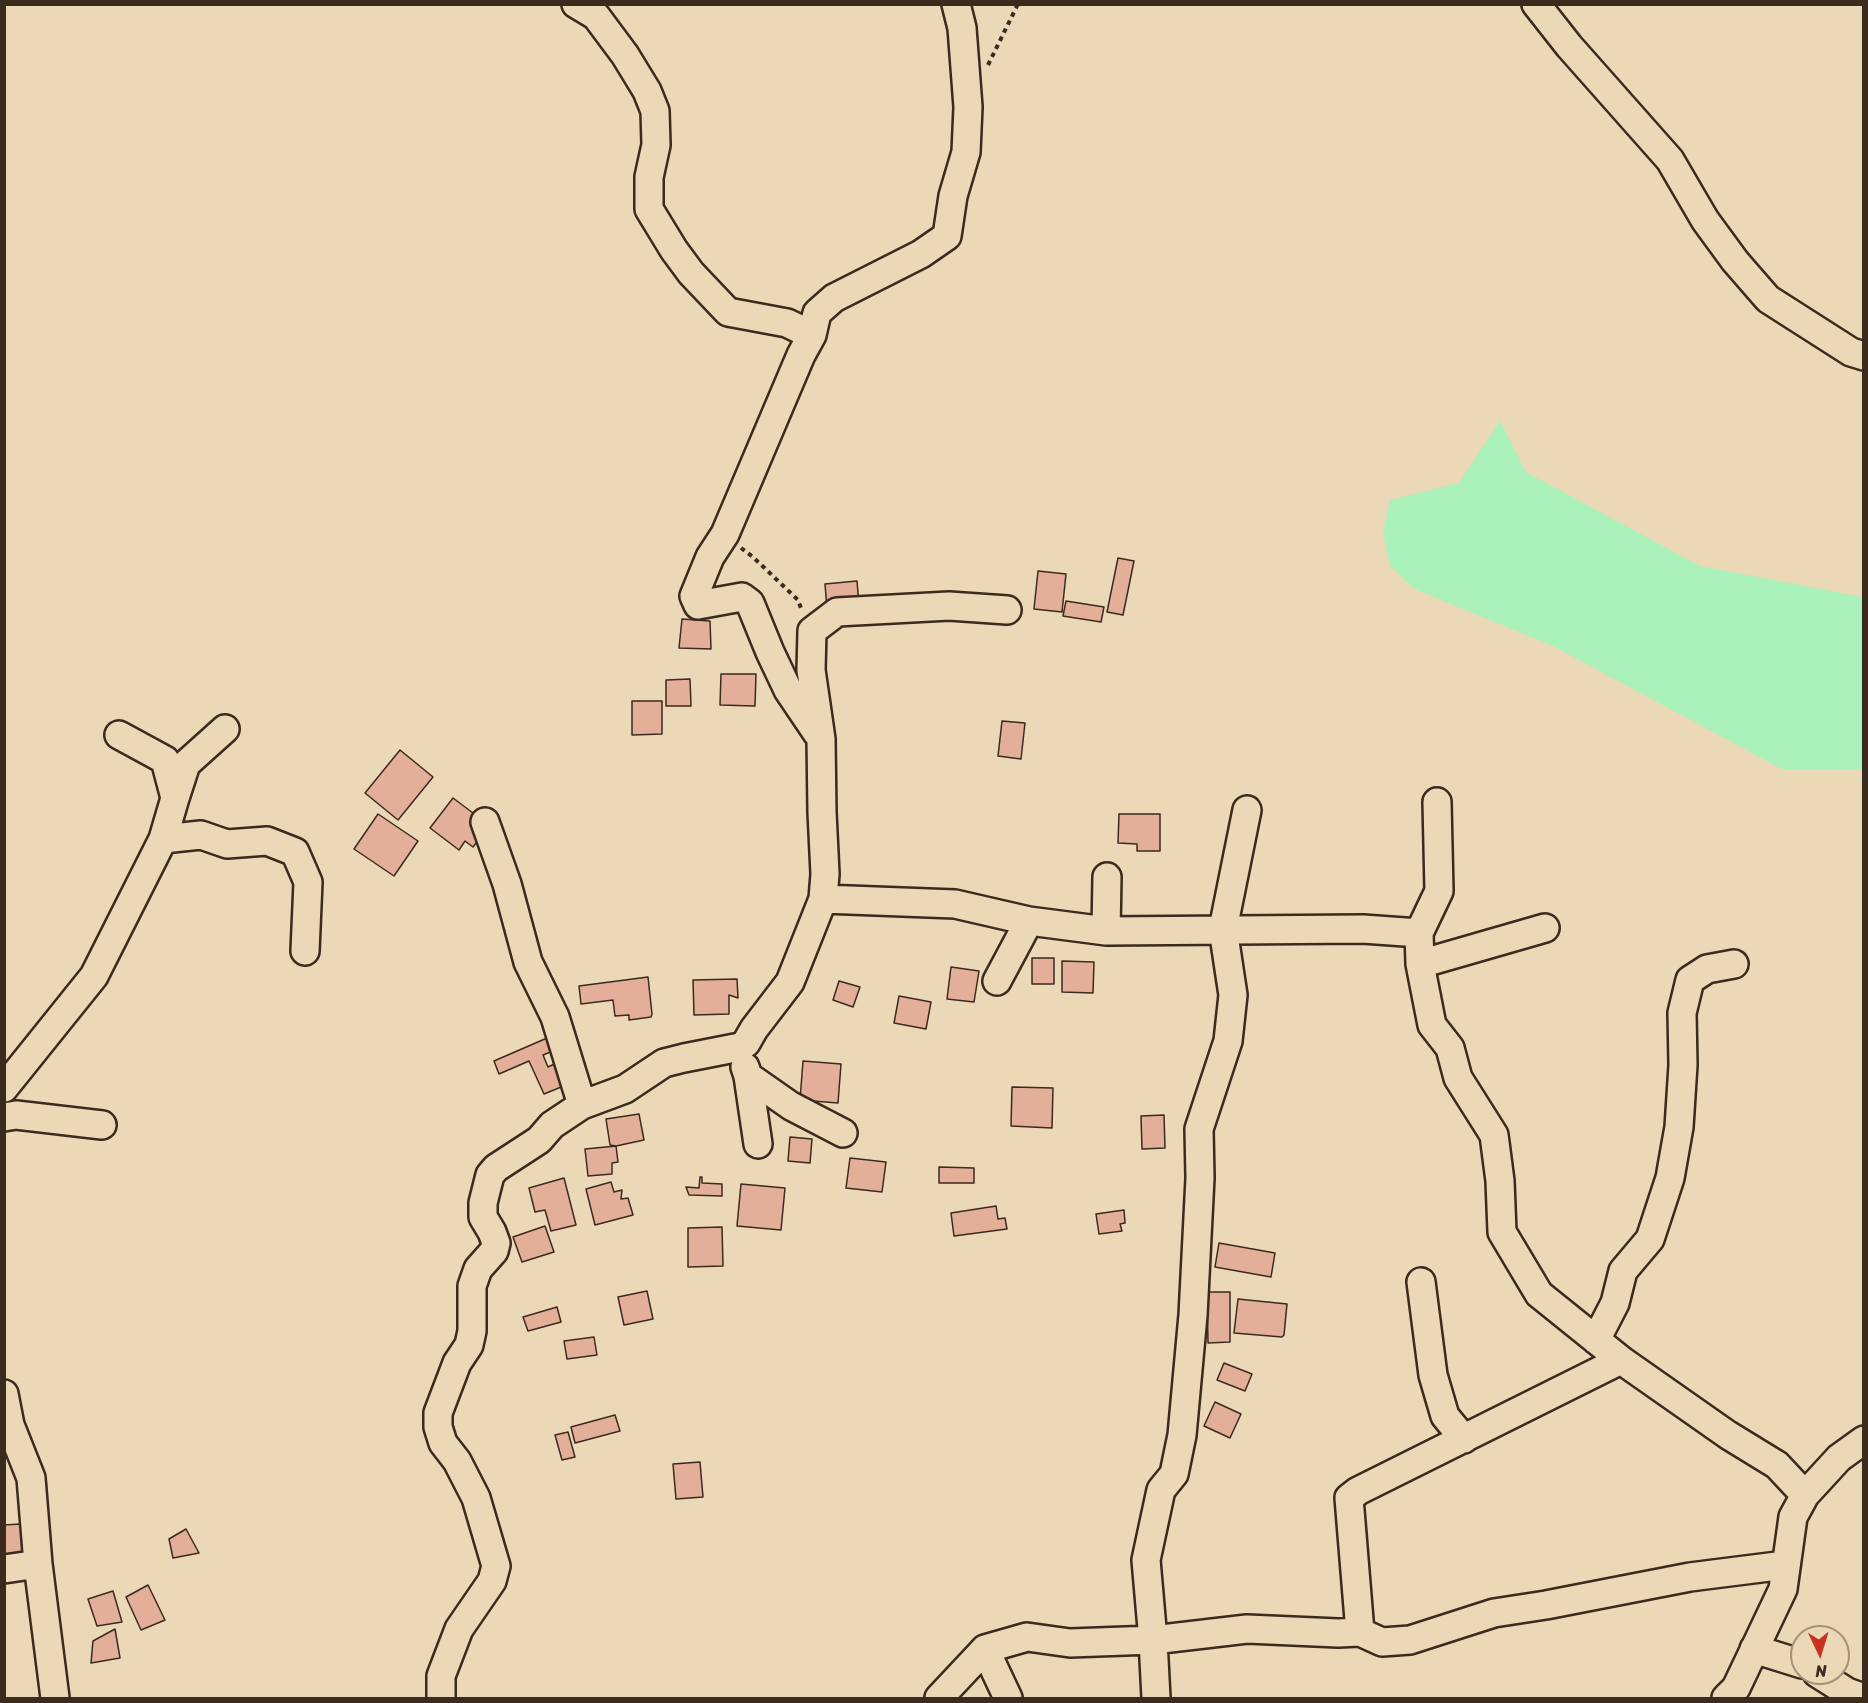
<!DOCTYPE html>
<style>
body{margin:0}
#map{position:relative;width:1868px;height:1703px;overflow:hidden;background:#ead8b6;font-family:Sriracha,sans-serif}
canvas{display:block}
.frame{position:absolute;inset:0;border:6px solid #3b2a1e;pointer-events:none}
.north{position:absolute;left:1790px;top:1625px;width:60px;height:60px;box-sizing:border-box;background:#ead8b6;border:2px solid #a49279;border-radius:50%;rotate:176deg;font-size:16px;font-weight:700;line-height:24px;text-align:center;color:#3b2a1e}
.north::after{content:'';display:block;margin:auto;width:21px;height:27px;background:#c8321e;clip-path:polygon(50% 0,100% 100%,50% 72%,0 100%)}
</style>
<div id="map">
<canvas width="1868" height="1703"></canvas>
<div class="frame"></div>
<div class="north">N</div>
</div>
<script>
const ctx = document.querySelector('canvas').getContext('2d');
ctx.lineJoin = 'round';
function fill(path, color) { ctx.fillStyle = color; ctx.fill(path, 'evenodd'); }
function strokePath(path, color, width, dash) { ctx.strokeStyle = color; ctx.lineWidth = width; ctx.lineCap = dash ? 'butt' : 'round'; ctx.setLineDash(dash || []); ctx.stroke(path); }
fill(new Path2D(`
 M1500,421L1526,472L1700,566L1863,597V769H1782L1555,647L1415,589L1390,566L1383,532L1390,500L1459,483Z`), '#abf1bc');
const building = new Path2D(`
 M1118,558L1134,561L1123,615L1107,612Z
 M1038,571L1066,574L1062,612L1034,609Z
 M857,581L859,606L827,609L825,584Z
 M1066,601L1104,607L1101,622L1063,616Z
 M682,619L710,621L711,649L679,648Z
 M721,674H756L755,706L720,705Z
 M690,679L691,706H666V680Z
 M632,701H662V734L632,735Z
 M1002,721L1025,723L1021,759L998,756Z
 M400,750L433,777L398,820L365,793Z
 M453,798L485,822L483,834L473,847L465,841L459,850L430,828Z
 M378,814L418,841L394,876L354,849Z
 M1119,814H1160V851H1137V844L1118,843Z
 M1032,958H1054V984H1032Z
 M1062,961L1094,962L1093,993L1062,992Z
 M951,967L979,971L974,1002L947,999Z
 M648,977L652,1014L651,1017L629,1020V1015L615,1016L613,1000L581,1004L579,986Z
 M737,979L738,998L729,995V1014L694,1015L693,980Z
 M839,981L860,987L853,1007L833,1000Z
 M899,996L931,1002L926,1029L894,1023Z
 M554,1035L560,1048L543,1055L548,1067L561,1061L571,1083L544,1094L529,1061L499,1074L494,1061Z
 M803,1061L841,1064L838,1103L800,1100Z
 M1012,1087L1053,1088L1052,1128L1011,1126Z
 M639,1114L644,1140L616,1146L610,1145L606,1119Z
 M1164,1115L1165,1148L1142,1149L1141,1116Z
 M790,1137L812,1139L810,1163L788,1161Z
 M616,1146L618,1162L612,1163V1174L588,1176L585,1149Z
 M850,1158L886,1162L882,1192L846,1188Z
 M939,1167L974,1168V1183H939Z
 M700,1177H702V1183L722,1184V1196L689,1195L686,1187L699,1188Z
 M564,1178L576,1225L551,1231L545,1210L535,1212L529,1188Z
 M611,1182L614,1192L622,1190L621,1199L628,1198L633,1215L595,1225L586,1189Z
 M741,1184L785,1188L781,1230L737,1226Z
 M996,1206L998,1219L1005,1218L1007,1229L954,1236L951,1213Z
 M1124,1210L1125,1223L1120,1224L1122,1231L1099,1234L1096,1214Z
 M545,1226L554,1252L522,1262L513,1237Z
 M722,1227L723,1266L688,1267V1228Z
 M1219,1243L1275,1253L1271,1277L1215,1267Z
 M647,1291L653,1319L624,1325L618,1297Z
 M1207,1292H1230V1342L1208,1343Z
 M1238,1299L1287,1304L1284,1335L1282,1337L1234,1333Z
 M557,1307L561,1322L528,1331L523,1317Z
 M594,1337L597,1355L567,1359L564,1341Z
 M1224,1363L1252,1374L1245,1391L1217,1380Z
 M1215,1402L1241,1414L1230,1438L1204,1426Z
 M615,1415L620,1431L575,1443L571,1427Z
 M568,1432L575,1457L562,1460L555,1435Z
 M700,1462L703,1497L676,1499L673,1464Z
 M20,1524L27,1575L4,1577V1525Z
 M186,1529L199,1553L173,1558L169,1539Z
 M148,1585L165,1620L141,1630L126,1597Z
 M113,1591L122,1622L97,1626L88,1599Z
 M115,1629L120,1658L91,1663L93,1641Z`);
fill(building, '#e4af99');
strokePath(building, '#3b2a1e', 1.5);
const minor = new Path2D(`
 M576,4L596,16L625,55L647,91L655,111L656,145L649,177V209L674,250L691,273L728,312L787,323L812,335
 M1536,4L1569,46L1670,160L1705,220L1735,261L1768,299L1851,352L1864,356
 M817,733L788,690L770,652L750,603L742,597L698,605L694,596L710,557L725,534L801,355L812,335L817,313L834,298L921,254L947,236L953,196L966,152L968,107L962,28L956,4
 M175,798L186,764L225,729
 M1437,802L1439,891L1419,933L1420,964L1432,1025L1450,1048L1458,1078L1494,1135L1500,1181L1502,1232L1539,1294L1621,1360L1728,1435L1777,1465L1805,1495
 M485,822L507,884L528,962L555,1017L582,1105
 M163,839L201,835L227,844L267,841L295,852L308,882L305,951
 M823,899L955,904L1029,921L1106,931L1363,929L1419,933
 M1106,931L1107,877
 M1420,964L1545,928
 M997,981L1029,921
 M745,1067L748,1076L758,1144
 M748,1076L791,1106L843,1133
 M4,1088L94,976L163,839L175,798L165,760L119,735
 M4,1117L16,1115L102,1125
 M1421,1282L1433,1375L1445,1416L1464,1439
 M1596,1340L1615,1303L1623,1271L1650,1239L1670,1178L1679,1127L1683,1065L1682,1013L1690,980L1707,969L1734,964
 M4,1394L10,1425L31,1478L38,1564L55,1698
 M4,1569L38,1564
 M1360,1632L1349,1498L1358,1491L1621,1360
 M985,1649L1008,1698
 M1754,1649L1802,1664
 M1817,1673L1847,1692L1864,1698
 M441,1698V1676L459,1629L492,1581L496,1566L476,1498L457,1461L443,1443L438,1427V1413L457,1363L469,1345L472,1331V1286L478,1269L494,1251L496,1243L492,1232L483,1217V1203L490,1175L496,1168L539,1140L552,1125L582,1105L625,1089L664,1063L684,1058L740,1047L746,1043L754,1029L790,982L823,899L825,874L822,812L821,739L811,670L812,631L837,612L949,606L1007,610
 M939,1698L985,1649L1027,1637L1070,1643L1153,1640L1247,1629L1338,1633L1360,1632L1382,1642L1410,1640L1494,1613L1546,1605L1690,1577L1785,1565
 M1156,1698L1153,1640L1146,1560L1161,1490L1174,1474L1182,1435L1193,1315L1200,1178L1199,1129L1228,1041L1233,995L1223,929L1247,810
 M1726,1698L1736,1688L1783,1589L1793,1517L1805,1495L1839,1458L1864,1440`);
strokePath(minor, '#3b2a1e', 32);
strokePath(new Path2D(`
 M988,65L1018,4
 M741,548L753,557L798,600L802,611`), '#3b2a1e', 4, [4.5, 4.5]);
strokePath(minor, '#ead8b6', 27);
</script>
